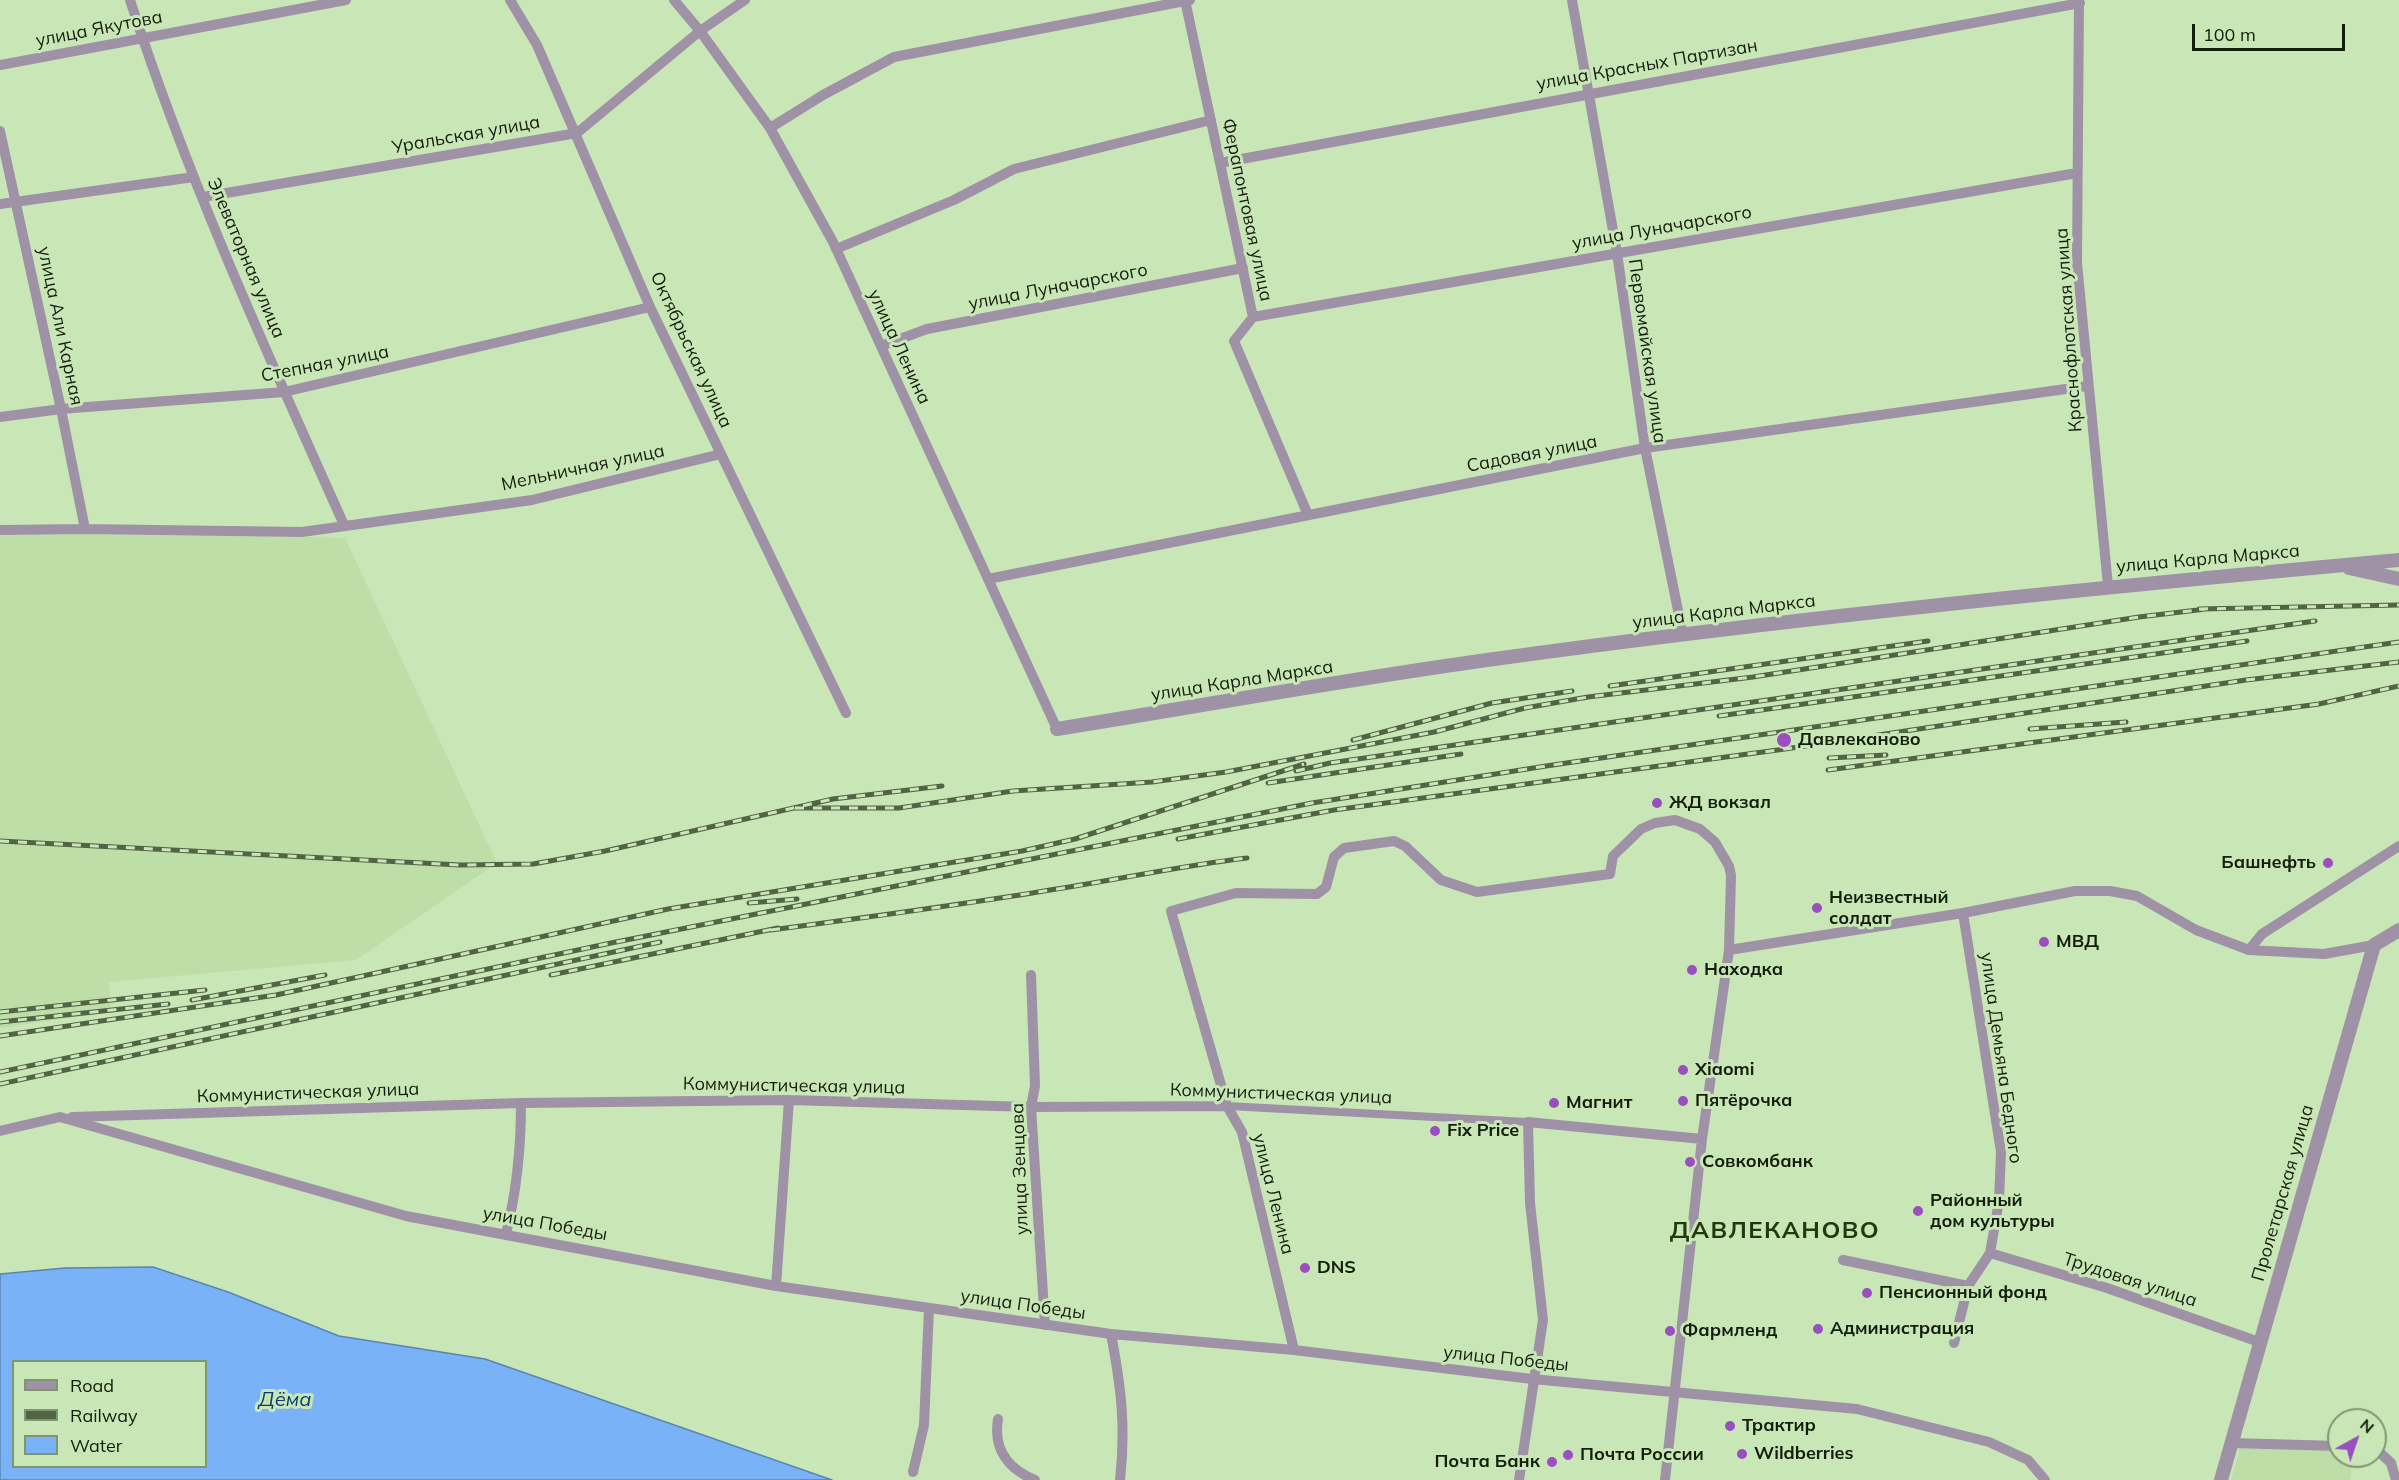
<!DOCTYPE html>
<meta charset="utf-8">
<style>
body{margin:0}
#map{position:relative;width:2399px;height:1480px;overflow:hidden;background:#c9e7b6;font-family:Mulish,sans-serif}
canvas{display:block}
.legend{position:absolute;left:12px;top:1360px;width:195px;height:108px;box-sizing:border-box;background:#c9e7b6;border:2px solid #809672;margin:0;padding:8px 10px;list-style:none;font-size:18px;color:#131d0b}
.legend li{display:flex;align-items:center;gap:12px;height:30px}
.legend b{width:30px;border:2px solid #809672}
.north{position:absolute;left:2327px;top:1408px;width:60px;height:60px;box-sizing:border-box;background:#c9e7b6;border:2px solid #809672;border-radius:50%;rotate:40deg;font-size:16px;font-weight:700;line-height:24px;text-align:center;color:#131d0b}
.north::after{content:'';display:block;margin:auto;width:21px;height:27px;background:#9b4ebf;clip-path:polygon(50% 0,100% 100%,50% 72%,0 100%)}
.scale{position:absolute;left:2192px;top:24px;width:153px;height:27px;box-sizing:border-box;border:3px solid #131d0b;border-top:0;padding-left:8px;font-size:18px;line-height:21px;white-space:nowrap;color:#131d0b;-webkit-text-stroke:4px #c9e7b6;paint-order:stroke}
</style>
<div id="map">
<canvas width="2399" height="1480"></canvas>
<ul class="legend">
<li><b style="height:8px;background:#9f92a7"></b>Road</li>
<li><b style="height:8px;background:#526346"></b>Railway</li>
<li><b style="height:16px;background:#79b2f6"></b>Water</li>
</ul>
<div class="north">N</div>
<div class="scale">100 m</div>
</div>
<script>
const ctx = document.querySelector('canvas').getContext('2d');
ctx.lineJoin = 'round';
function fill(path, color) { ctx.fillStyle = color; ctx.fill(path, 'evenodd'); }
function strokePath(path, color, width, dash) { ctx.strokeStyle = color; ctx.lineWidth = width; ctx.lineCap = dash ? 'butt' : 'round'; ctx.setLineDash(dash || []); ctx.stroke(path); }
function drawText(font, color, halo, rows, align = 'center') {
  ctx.font = font + ' Mulish,sans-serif'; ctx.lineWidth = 6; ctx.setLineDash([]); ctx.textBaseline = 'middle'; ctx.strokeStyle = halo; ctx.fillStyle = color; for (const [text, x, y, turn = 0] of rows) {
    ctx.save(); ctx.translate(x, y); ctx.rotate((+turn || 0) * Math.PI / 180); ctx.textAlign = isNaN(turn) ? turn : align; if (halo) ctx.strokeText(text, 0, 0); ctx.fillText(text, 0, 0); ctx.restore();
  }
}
fill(new Path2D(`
 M0,526L345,538L497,863L356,960L109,982L111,1012L0,1028Z
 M2240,1448L2339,1450V1456H2354L2350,1480H2231Z`), '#bddfa7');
const water = new Path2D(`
 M153,1267L228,1292L339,1336L485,1359L832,1480H0V1274L65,1268ZM14,1362H206V1466H14Z`);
fill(water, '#79b2f6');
strokePath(water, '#5a85b0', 1.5);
strokePath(new Path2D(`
 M1227,1106L1528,1122`), '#9f92a7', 8);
strokePath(new Path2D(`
 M130,0C188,180 267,353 344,525
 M510,0L537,45L650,307L846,713
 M674,0L700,31L770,128L833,242L1057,729
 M1185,0L1253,317L1234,341L1308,515
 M1572,0L1617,253L1645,448L1683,635
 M2079,0L2077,263L2108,586
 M0,65L346,0
 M770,128L823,95L894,57L1190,0
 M0,131L61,409L85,529
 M1220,163L2080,3
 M203,197L577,133L700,31L745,0
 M0,204L194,177
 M836,249L954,200L1014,169L1211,120
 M1253,317L2077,173
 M881,346L927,329L1243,268
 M0,417L61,409L284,392L650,307
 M0,530L85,529L302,532L532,500L721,454
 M988,579L1645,448L2087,386
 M1729,950L1963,913L2075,891H2110L2137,896L2196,930L2249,950L2324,954L2374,945
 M2249,950L2262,934L2399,846
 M1031,975L1035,1086L1031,1107L1045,1325
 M72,1117L521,1103L789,1100L1031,1107L1227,1106
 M0,1131L60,1117L406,1216L776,1286L1111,1334L1294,1350L1532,1379L1857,1409L1989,1442L2028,1460L2045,1480
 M506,1234C517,1190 521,1148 521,1103
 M1990,1253L2107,1288L2259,1342
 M1843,1260L1968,1286
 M776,1286L789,1100
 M1111,1334C1121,1386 1126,1427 1120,1480
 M1954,1343L1968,1286L1990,1253L1999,1201L2001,1152L1963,913
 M1294,1350L1242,1132L1227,1106L1171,911L1236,893L1317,894L1326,887L1334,857L1344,848L1394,841L1405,846L1441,880L1477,892L1610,874L1613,856L1641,829L1655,823L1675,820L1700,829L1715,842L1729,866L1731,875L1729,950L1702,1139L1665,1480
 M998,1419C993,1449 1008,1469 1035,1480
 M2231,1443L2339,1446
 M2375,1448L2391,1463L2396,1480
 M913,1472L924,1425L929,1308
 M1519,1480L1543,1320L1530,1203L1528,1122L1702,1139`), '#9f92a7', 10);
strokePath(new Path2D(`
 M2349,568L2399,579
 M1057,729C1200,706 1343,680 1487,660C1790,618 2094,588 2399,560
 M2221,1480L2374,945L2399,930`), '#9f92a7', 14);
const rail = new Path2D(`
 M2199,609L2399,605
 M1610,686L1928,641
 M1719,716L2247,641
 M2030,729L2126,722
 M1353,740L1492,703L1572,691
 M1829,758L1886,755
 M1828,770L2319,704L2399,686
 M1296,771L1330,763L2315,621
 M1268,783L1461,754
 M795,808H899L1013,791L1152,782L1226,772L1434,732L1525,708L1588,697L1753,677L2139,617L2206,609
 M1178,839L1334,810L1785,749L2246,680L2399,662
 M0,841L460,865L533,864L605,851L833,799L942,786
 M749,903L797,899
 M771,930C862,918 953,906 1044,891C1112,881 1178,866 1247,858
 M551,975L778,928
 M192,1000L325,975
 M0,1012L205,990
 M0,1022L168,1004
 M0,1036L276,995L668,909L1022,851L1075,839L1304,764
 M0,1072L611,943L1312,803L1546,766L2399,642
 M0,1084L660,942`);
strokePath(rail, '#526346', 5);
strokePath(rail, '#c9e7b6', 3, [9]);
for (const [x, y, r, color] of [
 [1784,740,8,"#9b4ebf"],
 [1657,803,6,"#9b4ebf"],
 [2328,863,6,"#9b4ebf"],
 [1817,908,6,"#9b4ebf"],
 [2044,942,6,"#9b4ebf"],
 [1692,970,6,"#9b4ebf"],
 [1683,1070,6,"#9b4ebf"],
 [1683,1101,6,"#9b4ebf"],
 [1554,1103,6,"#9b4ebf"],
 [1435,1131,6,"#9b4ebf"],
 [1690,1162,6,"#9b4ebf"],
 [1918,1211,6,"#9b4ebf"],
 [1305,1268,6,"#9b4ebf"],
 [1867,1293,6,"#9b4ebf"],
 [1818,1329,6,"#9b4ebf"],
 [1670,1331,6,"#9b4ebf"],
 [1730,1426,6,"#9b4ebf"],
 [1742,1454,6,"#9b4ebf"],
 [1568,1455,6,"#9b4ebf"],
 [1552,1462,6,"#9b4ebf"]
]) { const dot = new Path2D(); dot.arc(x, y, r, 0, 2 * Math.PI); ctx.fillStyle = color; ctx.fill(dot); strokePath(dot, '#c9e7b6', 2); }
drawText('18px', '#131d0b', '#c9e7b6', [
 ["улица Якутова",99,29,-11],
 ["улица Красных Партизан",1647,65,-10],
 ["Уральская улица",466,135,-10],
 ["Ферапонтовая улица",1247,210,78],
 ["улица Луначарского",1662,228,-10],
 ["Элеваторная улица",246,258,67],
 ["улица Луначарского",1058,287,-11],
 ["улица Али Карная",60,326,78],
 ["Краснофлотская улица",2069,330,-94],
 ["улица Ленина",899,347,65],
 ["Октябрьская улица",691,350,65],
 ["Первомайская улица",1647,351,82],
 ["Степная улица",325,364,-11],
 ["Садовая улица",1532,454,-11],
 ["Мельничная улица",583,468,-12],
 ["улица Карла Маркса",2208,559,-5],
 ["улица Карла Маркса",1724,612,-7],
 ["улица Карла Маркса",1242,681,-9],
 ["улица Демьяна Бедного",2001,1058,82],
 ["Коммунистическая улица",794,1086,1],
 ["Коммунистическая улица",308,1093,-2],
 ["Коммунистическая улица",1281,1094,2],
 ["улица Зенцова",1020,1169,-92],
 ["Пролетарская улица",2283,1193,-74],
 ["улица Ленина",1273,1194,76],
 ["улица Победы",545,1224,10],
 ["Трудовая улица",2130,1280,18],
 ["улица Победы",1023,1305,8],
 ["улица Победы",1506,1359,6]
]);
drawText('bold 18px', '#131d0b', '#c9e7b6', [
 ["Давлеканово",1798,740],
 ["ЖД вокзал",1669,803],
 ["Башнефть",2316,863,"right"],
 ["Неизвестный",1829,898],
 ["солдат",1829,919],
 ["МВД",2056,942],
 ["Находка",1704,970],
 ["Xiaomi",1695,1070],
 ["Пятёрочка",1695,1101],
 ["Магнит",1566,1103],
 ["Fix Price",1447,1131],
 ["Совкомбанк",1702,1162],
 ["Районный",1930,1201],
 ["дом культуры",1930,1222],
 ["DNS",1317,1268],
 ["Пенсионный фонд",1879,1293],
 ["Администрация",1830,1329],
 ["Фармленд",1682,1331],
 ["Трактир",1742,1426],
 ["Wildberries",1754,1454],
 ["Почта России",1580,1455],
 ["Почта Банк",1540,1462,"right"]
], 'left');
drawText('italic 20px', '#0a3e73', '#c9e7b6', [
 ["Дёма",285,1400]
]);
ctx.letterSpacing = '1.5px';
drawText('bold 24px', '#22390f', '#c9e7b6', [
 ["ДАВЛЕКАНОВО",1775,1231]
]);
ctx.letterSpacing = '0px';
</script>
